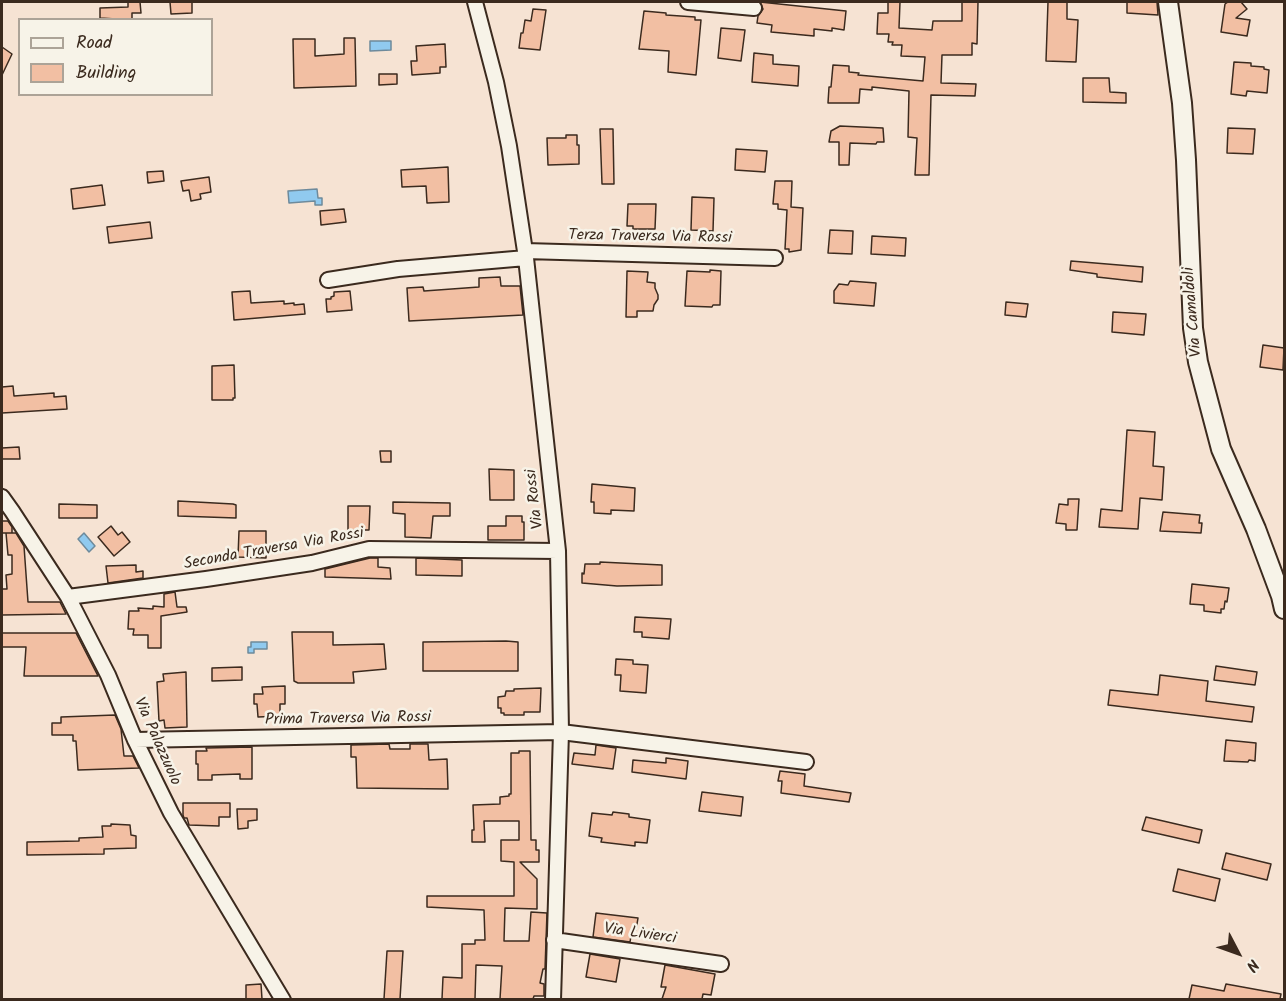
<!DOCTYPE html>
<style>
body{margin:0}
#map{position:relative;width:1286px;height:1001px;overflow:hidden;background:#f6e3d3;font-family:Kalam,sans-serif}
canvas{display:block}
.frame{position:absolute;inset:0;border:3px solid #3b2a1e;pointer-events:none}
.legend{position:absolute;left:18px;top:18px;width:195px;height:78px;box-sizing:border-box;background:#f7f3e8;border:2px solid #aca397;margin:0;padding:8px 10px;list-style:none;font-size:18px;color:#3b2a1e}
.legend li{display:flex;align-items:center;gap:12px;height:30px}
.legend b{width:30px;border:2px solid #aca397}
.north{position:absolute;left:1208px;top:923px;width:60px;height:60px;-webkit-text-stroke:4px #f7f3e8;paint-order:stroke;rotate:131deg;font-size:16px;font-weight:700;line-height:24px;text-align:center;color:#3b2a1e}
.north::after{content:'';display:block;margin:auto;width:21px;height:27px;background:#3b2a1e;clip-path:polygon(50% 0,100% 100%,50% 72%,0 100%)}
</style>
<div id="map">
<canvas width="1286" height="1001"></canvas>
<div class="frame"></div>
<ul class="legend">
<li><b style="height:8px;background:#f7f3e8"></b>Road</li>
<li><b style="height:16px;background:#f2bfa3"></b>Building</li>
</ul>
<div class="north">N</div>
</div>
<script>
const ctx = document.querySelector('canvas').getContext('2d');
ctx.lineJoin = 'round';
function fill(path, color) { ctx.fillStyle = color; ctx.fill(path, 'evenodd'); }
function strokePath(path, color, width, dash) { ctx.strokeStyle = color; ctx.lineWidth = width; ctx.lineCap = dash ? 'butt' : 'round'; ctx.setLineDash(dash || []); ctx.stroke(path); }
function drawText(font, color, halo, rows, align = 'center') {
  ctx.font = font + ' Kalam,sans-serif'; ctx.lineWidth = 5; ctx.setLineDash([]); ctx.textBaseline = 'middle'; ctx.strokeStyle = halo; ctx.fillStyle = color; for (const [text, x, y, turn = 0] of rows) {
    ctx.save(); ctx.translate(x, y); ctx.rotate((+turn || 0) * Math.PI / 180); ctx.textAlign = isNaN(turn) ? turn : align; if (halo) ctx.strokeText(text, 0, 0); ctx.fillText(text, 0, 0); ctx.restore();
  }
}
const water = new Path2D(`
 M370,41H391V50L370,51Z
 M317,189L318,198H322V205H315V201L289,203L288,191Z
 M84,533L95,546L89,552L78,539Z
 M251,642H267V649H254V653H248V647H251Z`);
fill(water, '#90caef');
strokePath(water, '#6e8a9b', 1.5);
const building = new Path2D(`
 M128,2H140L141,13H132V20L100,18V8L128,7Z
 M170,2H192V13L171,14Z
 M760,2L846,11L844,30L832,28V31L814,29V36L771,32L772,25L757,23L758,16L763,9Z
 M888,2H900L899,28L932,30L933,21H962V2H978L977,44L972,43V55H942L941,83L976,84L975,96L931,95L929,175H915L917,138L908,137L909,91L872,87V90L860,89L859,103H828L829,87H831L833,65L849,66V72L859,73L858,75L923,81L925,57L901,56L902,45H892L893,42H888L889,34H877L878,13H888Z
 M1048,2H1067V19L1078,20L1076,62L1046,61Z
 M1127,2H1157L1158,15L1127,13Z
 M1228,2H1241L1247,9L1236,18L1250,20L1247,36L1221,32L1225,4Z
 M533,9L546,10L540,50L519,48L521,33H523L525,20L531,21Z
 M644,11L666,13V15L695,17V20H701L696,75L668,72L669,51L639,49Z
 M721,28L745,30L741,61L718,58Z
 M344,38H355L356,86L294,88L293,39H315V56L344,54Z
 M445,44L446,67H440V73L412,75L411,61H417L416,46Z
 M2,47L12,54L2,75Z
 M754,53L773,55V64L799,66L798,86L752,82Z
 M1234,62L1251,63V66L1264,67V69L1269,70L1267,93L1247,91L1246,96L1231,94Z
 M379,74H397V84L379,85Z
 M1083,78H1109L1110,92L1126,93V103L1083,102Z
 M840,126L883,128L884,142H877L876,144L850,143L849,165H839V142H829L831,131Z
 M1228,128L1255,129L1253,154L1227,153Z
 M600,129H613L614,184H602Z
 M566,135H577V145H579V164L548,165L547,138H566Z
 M736,149L767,151L765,172L735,170Z
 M448,167L449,202L427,203L426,186L402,187L401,170Z
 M163,171L164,181L148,183L147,172Z
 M209,177L211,192L200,194L201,199L191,201L189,190L183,191L181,181Z
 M775,181H792L791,207L803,208L801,250L789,252V249H785L787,210L778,209V204H773Z
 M102,185L105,205L73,209L71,189Z
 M692,197L714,198L713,231L691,230Z
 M628,204H656L655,229H633V226H627Z
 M344,209L346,222L321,225L320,211Z
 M150,222L152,238L109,243L107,227Z
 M830,230L853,231L852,254L828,253Z
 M872,236L906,238L905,256L871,254Z
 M1071,261L1143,267L1142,282L1097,277V274L1070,270Z
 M710,270L721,271L720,305H713L712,307L685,306L687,271L710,272Z
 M627,271L648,272L647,282L655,283V288L658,295V299L654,305L653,311H637V317H626Z
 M500,277L501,286H520L523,315L409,321L407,288L423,287L424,291L479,287V278Z
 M850,281L876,283L874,306L834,303V291L839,284L848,285Z
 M250,291L251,303L284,301V304L294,303V305L304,304L305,314L234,320L232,292Z
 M350,291L352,310L327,312L326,299H331V297L334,296V292Z
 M1006,302L1028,304L1026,317L1005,315Z
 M1113,312L1146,314L1144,335L1112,332Z
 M1263,345L1284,348L1283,370L1260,367Z
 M234,365L235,398H233V400H212V366Z
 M13,386L14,396L54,393V397L66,396L67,409L2,413V387Z
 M1127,430L1155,432L1153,466L1164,467L1162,500L1140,498L1138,529L1099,527L1101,509L1122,511Z
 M19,447L20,459H2V448Z
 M380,451H391V462H381Z
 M489,469L514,470V500H490Z
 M592,484L635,488L634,511L611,510V514L594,513V502H591Z
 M1068,499H1079L1077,530H1066V524L1056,523L1059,504L1068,505Z
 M178,501L233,504L236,505V518L178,516Z
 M393,502L450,503V516H433L431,538L405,537V514L393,513Z
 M59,504L97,505V518H59Z
 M348,506H370L369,530H348Z
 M1163,512L1200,515L1199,523H1202L1201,533L1160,531Z
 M506,516H522V522H524V540H488V526H506Z
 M2,521H8L12,527V533H2Z
 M111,526L118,535L122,532L130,542L114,556L98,537Z
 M239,531H266V558L238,557Z
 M6,533H16L24,546L28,602H60L66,614L2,615V589H7L6,575L12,574V555H8Z
 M370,558H378V567L390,568L391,579L325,577V569Z
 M416,558L462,560V576L416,575Z
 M600,562L662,565V585L617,586L582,583V573L584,574L585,564H600Z
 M136,565V572L143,571V578L108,583L106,566Z
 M1192,584L1229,588L1227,602L1225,601L1224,609H1221V613L1204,611V605L1190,604Z
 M175,592L177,607H186L187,612L161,616V648H148V635H133L134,629H128L129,611H139L138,608L153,609V606L164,607V594Z
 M635,617L671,619L669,639L642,637V632H634Z
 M292,632H333V645L384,644L386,669L353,672L354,683H298L294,681Z
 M2,633H76L98,676H24L26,647H2Z
 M506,641L518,642V671H423V642Z
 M616,659L633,660V664L648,665L646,693L620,691L621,675H615Z
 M1216,666L1257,672L1255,685L1214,680Z
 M242,667V680L212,681V668Z
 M186,672L187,727L165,728L164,720L159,721L157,682L164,681L163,674Z
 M1160,675L1208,681L1206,701L1254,707L1252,722L1108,705L1110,690L1158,695Z
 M285,686V704H280V716L258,717L257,704H254V694H263L262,687Z
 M541,688L540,712H524V715H504V713H501V708H498V697L505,696L506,691H514V689Z
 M115,715L121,729L124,756H133L139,768L78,770L76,741H73V735H52V723H61V717Z
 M1226,740L1256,743L1255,761L1249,760L1248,762L1224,761Z
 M389,744L390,749H410V744H428L429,760L447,759L448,789L357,788L356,757H351V745Z
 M596,745L616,748L613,769L572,764L574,753L595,755Z
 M252,747V779H240V774L212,775V780H198V764H196V751H207L206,748Z
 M519,751H530L531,840H536V850H539V862H520L537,879V909L505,908L504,941H529L531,912L547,913L545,969H543L540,983L544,984V996H534L533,999H500L502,966L476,965L475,999H442L443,977L462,978V944H475V940H485L484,910L427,907V896H514V862L501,861V840H519V821H484L485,842H472V830H474L473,805L500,804V797L509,796V794H511V753H519Z
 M666,758L688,761L686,779L632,772L633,760L666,763Z
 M780,771L805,774L804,786L851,793L849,802L781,793L782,781H778Z
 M702,792L743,797L741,816L699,811Z
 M183,803H230V817H219V826L189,825L187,818H184L183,815Z
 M237,809H257V820L248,821V828L238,829Z
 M613,812L629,814V817L650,820L647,843L635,842V846L601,842L602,838L589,836L592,813L612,815Z
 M1146,817L1202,830L1199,843L1142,830Z
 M111,824L130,825L131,835L136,836V848L104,849V854L27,855V842L79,841V838L103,837L102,826H111Z
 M1226,853L1271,864L1267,880L1222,869Z
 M1178,869L1220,879L1215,901L1173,891Z
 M596,913L638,918L636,930H632L630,942L593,937Z
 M387,951H403L400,999H384Z
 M590,954L620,959L616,982L586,977Z
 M665,965L715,974L711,995L703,994L702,999H662L666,987H661Z
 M261,984L262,999H246V985Z
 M1226,984L1281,994L1280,999H1189L1192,985L1224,991Z`);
fill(building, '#f2bfa3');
strokePath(building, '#3b2a1e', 1.5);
const minor = new Path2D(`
 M475,2L496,82L509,146L526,258L558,551L561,732L553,1000
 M688,2L754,8
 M525,251L775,258
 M328,280L398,269L526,258
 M2,497L12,511L68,597L108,675L135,740L171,813L283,1000
 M68,597L206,579L312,563L369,549L558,551
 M135,740L561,732L806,762
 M554,940L721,964`);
const tertiary = new Path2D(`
 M1168,2L1182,103L1186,160L1193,328L1198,362L1221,449L1256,529L1281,596L1284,609`);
strokePath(minor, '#3b2a1e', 18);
strokePath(tertiary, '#3b2a1e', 22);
strokePath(minor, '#f7f3e8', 14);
strokePath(tertiary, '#f7f3e8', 18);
drawText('16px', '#3b2a1e', '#f7f3e8', [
 ["Terza Traversa Via Rossi",650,238,1],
 ["Via Camaldoli",1194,312,-95],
 ["Via Rossi",536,499,-97],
 ["Seconda Traversa Via Rossi",274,550,-10],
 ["Prima Traversa Via Rossi",348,720,-1],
 ["Via Palazzuolo",156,742,66],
 ["Via Livierci",640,935,8]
]);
</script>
